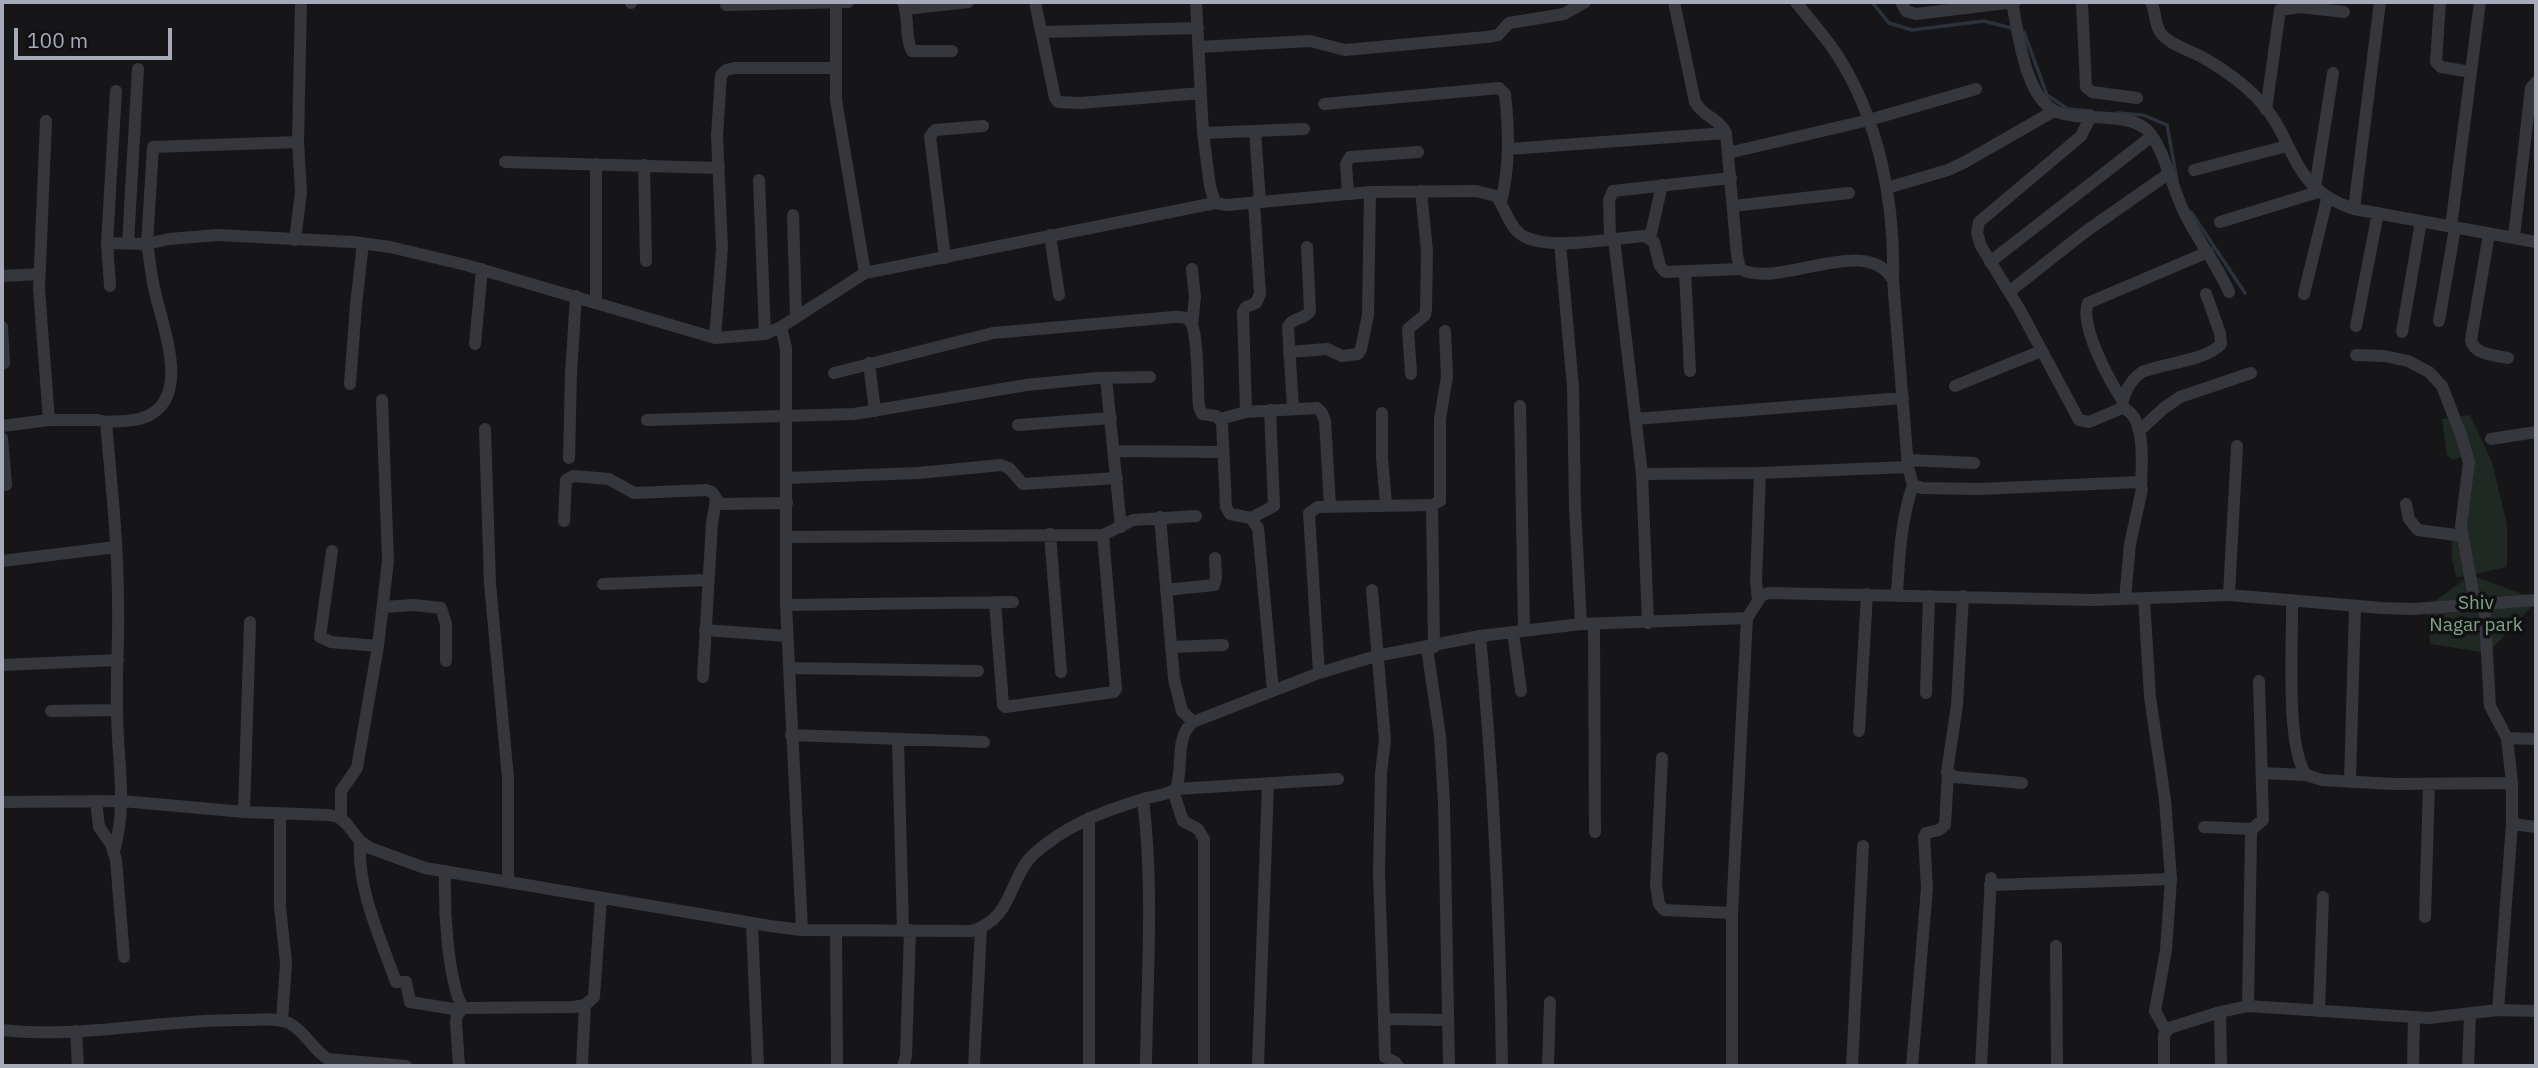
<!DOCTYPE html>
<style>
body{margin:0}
#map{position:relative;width:2538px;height:1068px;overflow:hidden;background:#161618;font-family:"IBM Plex Sans",sans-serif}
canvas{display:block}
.frame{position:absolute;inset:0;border:4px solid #a7aab8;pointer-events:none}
.scale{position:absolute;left:14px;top:28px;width:158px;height:32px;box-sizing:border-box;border:4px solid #a7aab8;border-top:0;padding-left:9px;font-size:21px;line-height:24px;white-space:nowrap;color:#a7aab8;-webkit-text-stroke:5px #111113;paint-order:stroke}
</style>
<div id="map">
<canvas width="2538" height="1068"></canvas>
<div class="frame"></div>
<div class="scale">100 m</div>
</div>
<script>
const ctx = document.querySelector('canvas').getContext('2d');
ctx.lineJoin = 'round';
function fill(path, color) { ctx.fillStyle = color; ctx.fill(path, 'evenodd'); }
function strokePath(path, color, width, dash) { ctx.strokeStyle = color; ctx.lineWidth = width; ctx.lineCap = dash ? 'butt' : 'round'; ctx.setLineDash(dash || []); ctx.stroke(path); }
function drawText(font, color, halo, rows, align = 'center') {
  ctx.font = font + ' "IBM Plex Sans",sans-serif'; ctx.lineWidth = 7; ctx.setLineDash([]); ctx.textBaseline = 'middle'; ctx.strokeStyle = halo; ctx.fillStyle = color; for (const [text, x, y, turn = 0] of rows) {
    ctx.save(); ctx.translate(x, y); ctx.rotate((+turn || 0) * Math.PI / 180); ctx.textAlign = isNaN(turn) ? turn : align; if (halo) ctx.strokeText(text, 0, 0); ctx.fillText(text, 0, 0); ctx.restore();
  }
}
fill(new Path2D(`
 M2470,415L2492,462L2507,525V567L2471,575L2536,599V602L2488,653L2430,644L2427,607L2469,576L2456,577L2452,559V542L2462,535L2465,471L2461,457L2453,460L2447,456L2442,419Z`), '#1f2822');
strokePath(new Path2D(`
 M1872,2L1889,23L1912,30L1984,21L2015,29
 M2022,32H2024L2047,95L2068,109L2092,111
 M2117,113L2143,115L2167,125L2177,180
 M2191,212L2245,293`), '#2b323c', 3.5);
strokePath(new Path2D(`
 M631,2V3
 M903,2C910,17 904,36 912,51H952
 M1035,2L1055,98L1058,102L1081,103L1201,93
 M1196,2L1203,133L1210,186L1215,203L1227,205L1370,192L1476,191L1496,196C1505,207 1508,224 1519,233C1542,253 1615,238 1645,236L1654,242L1660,266L1665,272L1740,269
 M1674,2L1695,102C1703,117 1719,118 1726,133L1737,255L1740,269C1780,290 1866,232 1893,280L1908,467L1913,485L1922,488L1979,489L2139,482L2142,489L2130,544L2125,599
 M1796,2C1809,19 1824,35 1836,53C1879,119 1895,202 1893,280
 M1901,2L1906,11L1916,14L2015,2
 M2012,2C2018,32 2025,99 2057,112C2072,118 2092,116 2109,118C2123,119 2138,121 2148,131C2164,148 2173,191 2185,214C2198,241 2217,264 2229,292
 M2082,2L2086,87L2092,92L2137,98
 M2151,2C2156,11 2154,23 2160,32C2168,44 2189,50 2202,57C2221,68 2242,82 2258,99C2298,141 2287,187 2354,209L2536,242
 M2440,2L2436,62L2441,67L2471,72
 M726,5L848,2
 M906,9L968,2
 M1043,32L1198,28
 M1199,47L1310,41L1345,50L1487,37L1498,35L1509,23L1564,14L1585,2
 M1324,104L1499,88L1505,94C1509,131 1510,166 1501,202
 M2266,110L2280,10L2300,7L2344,12
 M2091,116L2081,136L1979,222L1977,233L1981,246L2020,310L2079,420L2089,422L2122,408C2146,414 2142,465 2141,485
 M46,121L39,289L49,420
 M1255,131L1260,202
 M1203,133L1304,129
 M1509,149L1726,133
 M1728,153L1869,120L1976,89
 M505,162L719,168
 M596,164V302
 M644,165L646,261
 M2194,170L2287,146
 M759,180L765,334
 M1887,188L1948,170L1965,162L2054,111
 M2315,188L2333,73
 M1348,193L1346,164L1350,157L1418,152
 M1733,206L1849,193
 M2354,209L2380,2
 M793,215L796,317
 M2220,222L2318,192
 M2451,227L2480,2
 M2489,234L2471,340C2474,355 2495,355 2508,358
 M1050,235L1059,295
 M2514,237L2531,88L2536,82
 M1650,238L1662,185
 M1610,239L1609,200L1613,191L1731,178
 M1614,239L1642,474L1648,623
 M295,240L301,192L298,142
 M107,243L147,244L153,147L298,142L301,2
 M128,243L138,69
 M1560,243L1573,387L1575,507L1581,624
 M945,258L930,136L935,130L983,126
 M1990,262L2152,136
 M1192,269L1195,297L1192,325
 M1685,271L1690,371
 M865,273L1215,203
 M2,276L39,274
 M110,286L107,243L116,91
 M2009,292L2085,232L2168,174
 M2304,294L2327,199
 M2439,321L2455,228
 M2356,326L2378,213
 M2,327L4,363
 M781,327L865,273L836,100V2
 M2402,332L2421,221
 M715,338L722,248L717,136L721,75L726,70L734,68H836
 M475,344L482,269
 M1289,352L1327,349L1342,356L1358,354L1361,349L1368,315L1370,192
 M2356,355L2384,356L2408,361L2429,372L2442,386L2461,435L2469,462L2461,526L2475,603
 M869,363L875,411
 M834,373L993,333L1174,317C1180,317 1185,316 1190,321C1199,333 1197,390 1199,407L1202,414L1216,416L1222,422L1226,507L1230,514L1251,518L1258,528L1273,691
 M1411,374L1408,329L1425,315L1426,309L1427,251L1421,191
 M1106,378L1121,527
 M350,384L356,305L363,243
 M1955,386L2041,351
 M2123,401C2110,382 2079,325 2088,303L2208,252
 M1520,406L1524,631
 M2122,406C2124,392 2131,380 2142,372C2164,363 2206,361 2221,344L2220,333L2206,294
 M1293,408L1288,327C1292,317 1305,320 1310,311L1307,247
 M1246,412L1243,312L1246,307L1256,303L1260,294L1254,202
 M1382,413V457L1386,505
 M1220,419L1246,412L1317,408L1322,413L1325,421L1330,506
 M1635,419L1903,398
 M647,420L854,414L1026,385L1097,378L1150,377
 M1018,425L1111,418
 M2,426L49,420H98L106,422
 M485,429L490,584L508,778V882
 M2139,431L2164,408L2180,397L2251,373
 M2,438L6,485
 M2491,439L2536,432
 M1114,451L1223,452
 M569,458L571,374L576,296
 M1908,460L1974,463
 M1642,474L1760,473L1908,467
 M786,478L918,473L1001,465L1009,468L1023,484L1117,478
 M2406,504L2409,519L2418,530L2463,536
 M1432,505L1434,647
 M1160,517L1174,679L1182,711L1193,722
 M1251,518L1274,506L1270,410
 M564,521L566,480L573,476L609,479L634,493L706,490L712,492L720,504L787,503
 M1050,534L1061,672
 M787,537L1103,535
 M332,551L320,637L331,642L378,646
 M2,561L116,547
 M603,584L708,580
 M1166,590L1214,585L1216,578L1215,558
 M1372,590L1385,740L1381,773L1379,873L1384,1019L1448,1020
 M1897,594C1899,558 1901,519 1913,485
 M2229,595L2237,446
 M1963,596L1957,705L1947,772L1955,777L2022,783
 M2144,599L2150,697L2165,800L2171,879L2166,950L2155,1011L2166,1031
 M2292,600C2293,641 2285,744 2306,775L2322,780L2394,784L2512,783
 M1758,601L1756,581L1760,473
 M995,602L1003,705L1005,707L1114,692L1116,689L1103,535L1133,520L1196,516
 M2484,603L2490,706L2507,738L2512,783V824L2498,1010
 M786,605L1013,602
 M383,607L414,605L441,608L446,624V661
 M1594,624L1595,832
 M705,630L787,636
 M1513,632L1521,691
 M1480,636C1494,779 1500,923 1502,1066
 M1171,647L1223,645
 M1427,648L1440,736L1444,802L1449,1066
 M2,665L118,660
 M789,668L978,671
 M1319,673L1309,513L1318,507L1432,505L1440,501V419L1447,376L1445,331
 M703,677L712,523L716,500
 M1926,693L1929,596
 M51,711L117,710
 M1859,731L1867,594
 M791,735L984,742
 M2507,738L2536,739
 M898,740L903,931
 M1662,758L1656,885L1659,904L1664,910L1732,913
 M2262,773L2306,775
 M2350,782L2355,606
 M1176,789L1338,779
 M1173,791L1183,821L1198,829L1204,839V1066
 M1143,799C1154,888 1147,977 1146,1066
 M96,801L99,827L111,844L116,860L124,957
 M2,802L122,801L244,812L329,815L338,817L346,823L360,841L370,848L425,868L770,926L802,930L971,931C1014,919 1008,878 1034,854C1065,826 1101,812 1140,800C1152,796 1165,796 1176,789C1184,768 1174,737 1193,722L1319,673L1376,656L1480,636L1581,624L1747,618L1762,595L1769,593L2094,600L2229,595L2382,608L2413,609L2536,600
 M244,812L250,622
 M280,813V907L286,963L282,1021
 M1089,818V1066
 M341,819V791L357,768L378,646L388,561L382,400
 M2512,824L2536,827
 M2204,827L2252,829
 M360,841C357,889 380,937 396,982H406L410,1002L460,1010
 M114,852C128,800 117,761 117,709C116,674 119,638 118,603C118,542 111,482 106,422C121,421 140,422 153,413C189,390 162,324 155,292C151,276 150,260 147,244L169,239L218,235L353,242L390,247L466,265L715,338L765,334L781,327L786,348V605L802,930
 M445,871C444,905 447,980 463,1008
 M1990,885L2171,879
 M2425,917L2429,784
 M752,924L758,1066
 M836,930L837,1066
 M2056,946L2057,1066
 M2248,1006L2251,835L2252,829L2263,820L2259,681
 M2319,1011L2323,897
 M2220,1012L2221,1066
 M1384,1019L1385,1057L1395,1062L1398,1066
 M2,1030C82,1039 162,1019 242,1020C256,1020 277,1017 289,1023C305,1031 313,1050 328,1059L406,1066
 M76,1031L78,1066
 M459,1066L456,1022L457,1015L463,1008L574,1007L585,1005L594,997L601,899
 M582,1066L585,1005
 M903,1066L906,1056L910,930
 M974,1066L981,928
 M1258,1066L1268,784
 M1548,1066L1550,1002
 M1732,1066V913L1747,618
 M1852,1066L1863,846
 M1912,1066L1927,888L1924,837L1926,833L1939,830L1945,825L1948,774
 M1981,1066L1991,878
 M2164,1066V1035L2169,1028L2220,1012L2248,1006L2429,1018L2498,1010L2536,1011
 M2413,1066L2414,1017
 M2468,1066L2470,1015`), '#36373d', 12);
drawText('19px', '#7ea386', '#111113', [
 ["Shiv",2476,604],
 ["Nagar park",2476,626]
]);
</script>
